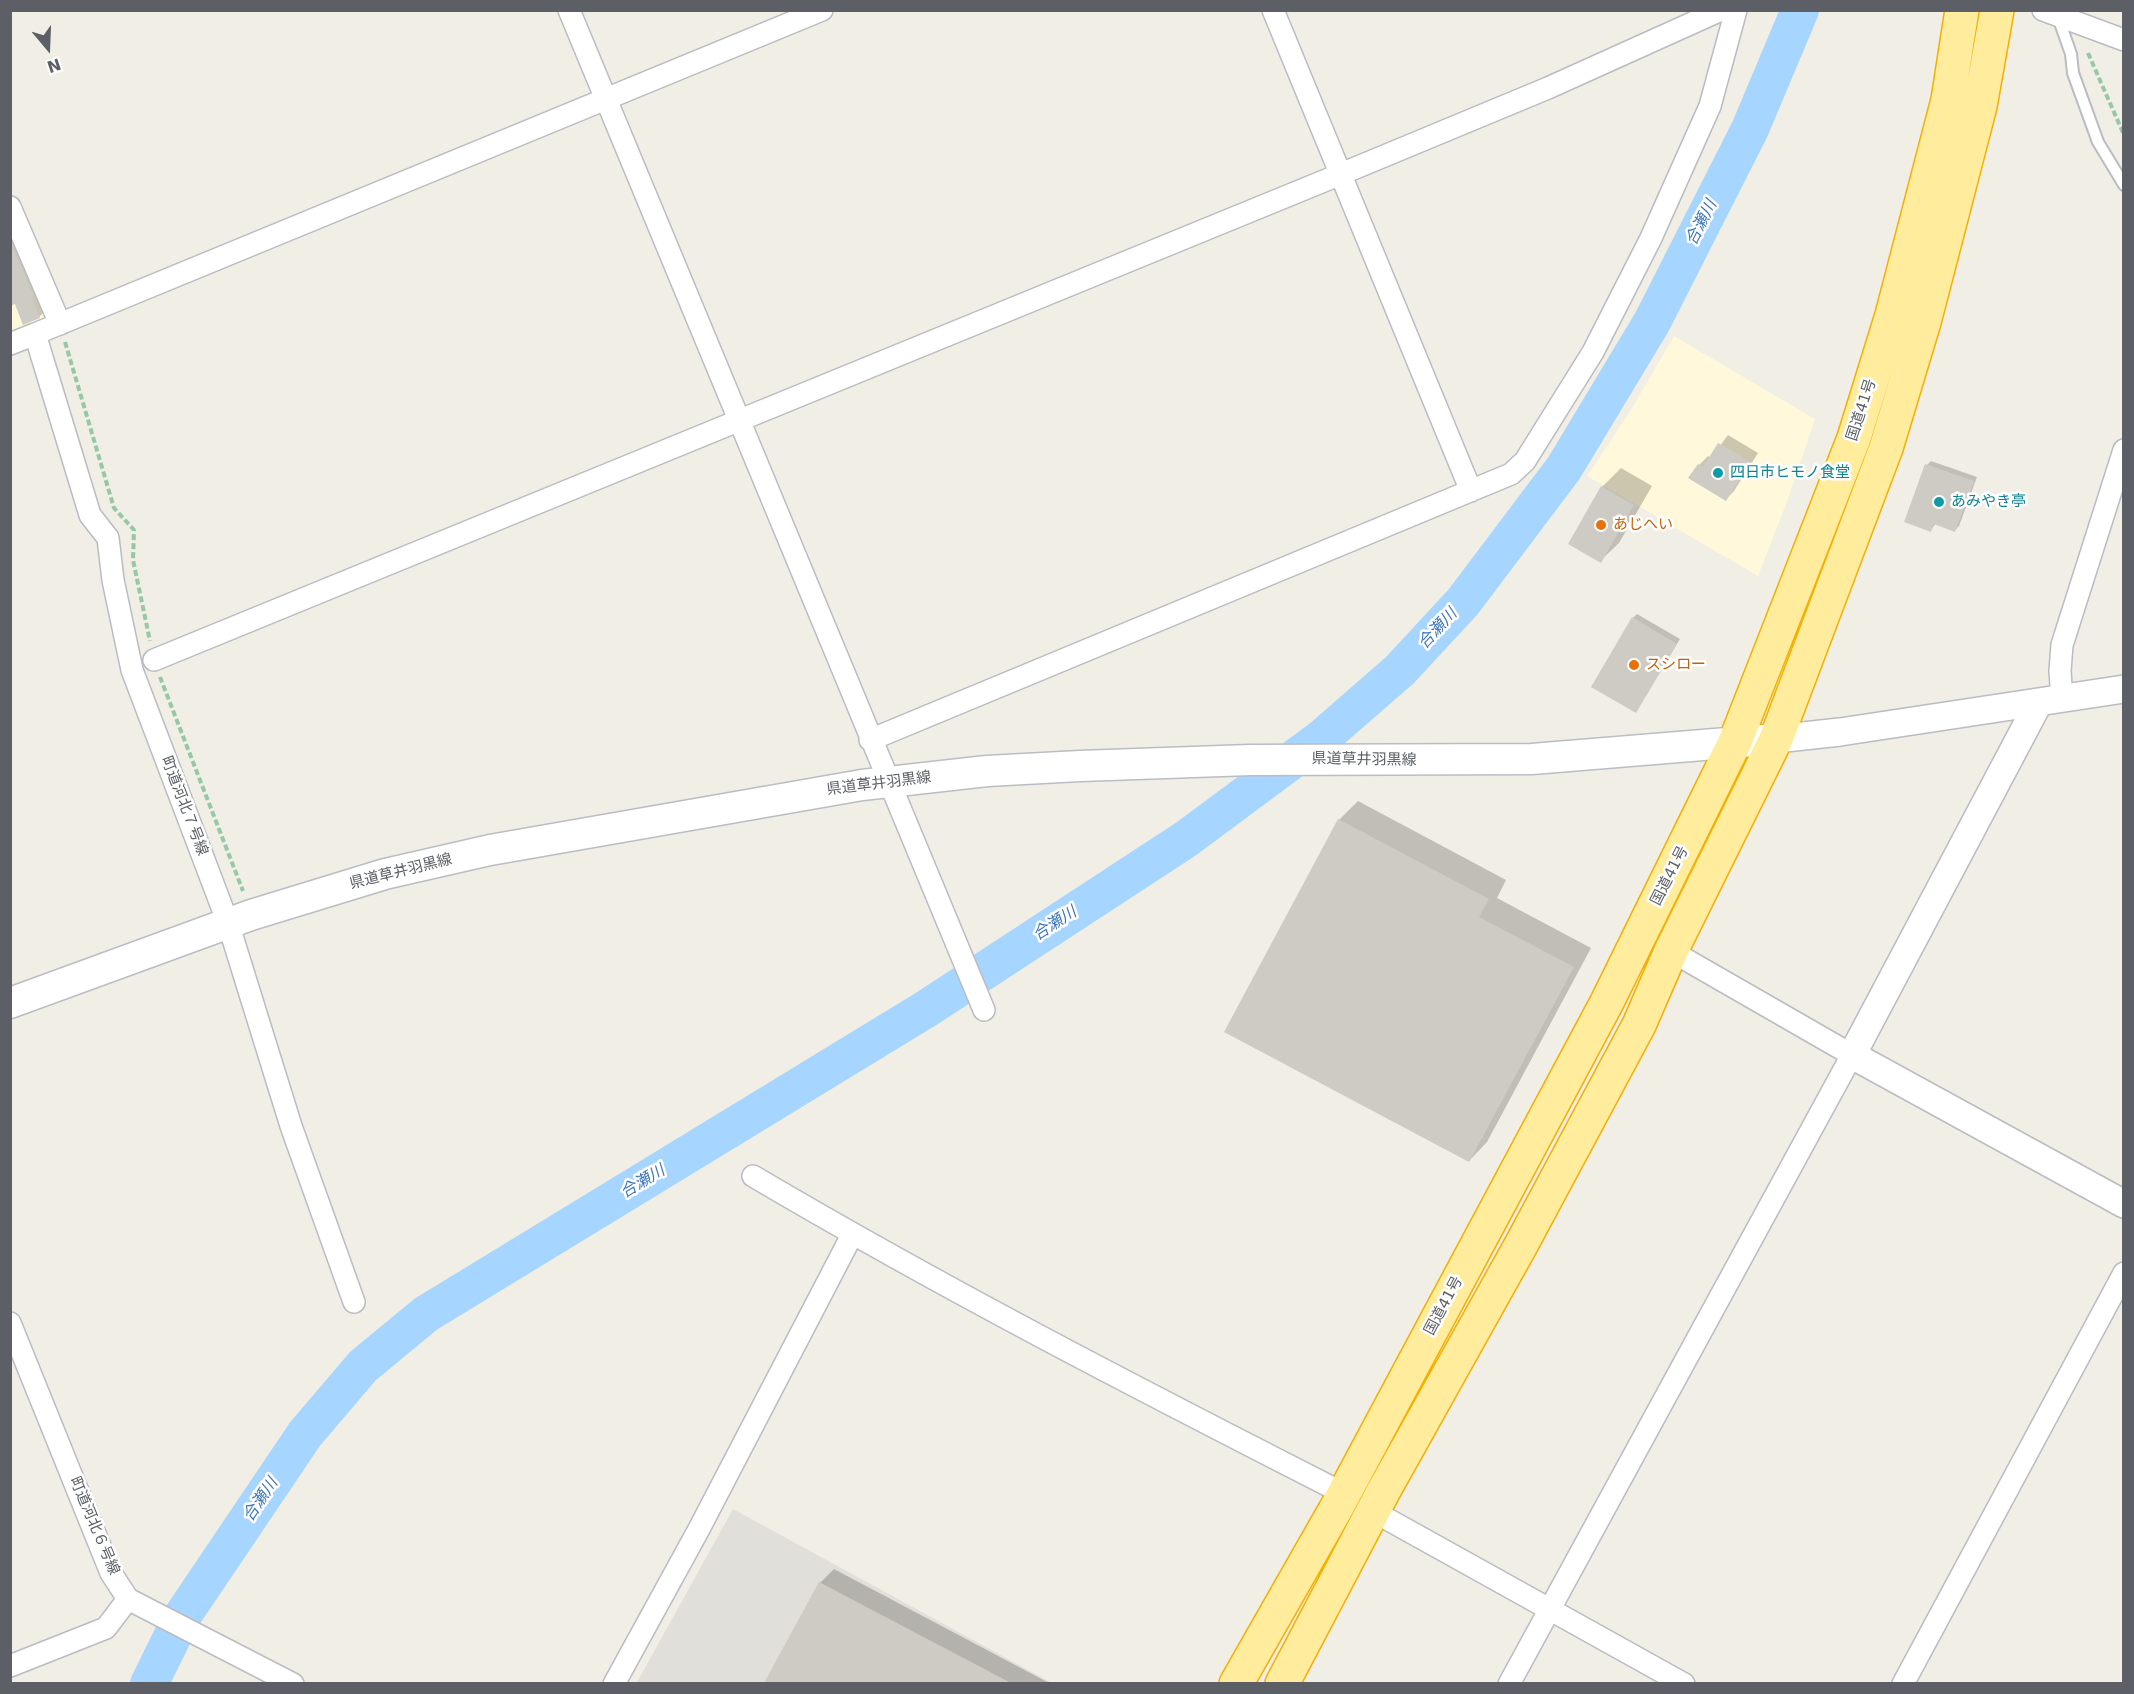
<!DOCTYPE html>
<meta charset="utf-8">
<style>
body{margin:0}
#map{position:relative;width:2134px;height:1694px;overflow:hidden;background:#f0eee5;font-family:"DejaVu Sans",sans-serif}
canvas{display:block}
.frame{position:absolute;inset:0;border:12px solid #5c6066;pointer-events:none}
.north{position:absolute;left:18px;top:18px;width:60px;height:60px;-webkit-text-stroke:4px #fff;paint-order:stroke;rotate:161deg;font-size:16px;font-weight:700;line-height:24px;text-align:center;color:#5c6066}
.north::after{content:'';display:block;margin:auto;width:21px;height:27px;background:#5c6066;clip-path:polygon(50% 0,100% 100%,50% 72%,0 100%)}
</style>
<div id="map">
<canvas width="2134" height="1694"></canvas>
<div class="frame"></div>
<div class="north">N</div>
</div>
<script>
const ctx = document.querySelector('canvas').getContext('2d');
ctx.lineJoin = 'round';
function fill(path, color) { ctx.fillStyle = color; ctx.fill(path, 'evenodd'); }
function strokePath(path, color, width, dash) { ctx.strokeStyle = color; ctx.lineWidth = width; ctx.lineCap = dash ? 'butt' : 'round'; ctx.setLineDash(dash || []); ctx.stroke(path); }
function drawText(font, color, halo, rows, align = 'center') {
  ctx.font = font + ' "DejaVu Sans","Noto Sans JP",sans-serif'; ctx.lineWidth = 5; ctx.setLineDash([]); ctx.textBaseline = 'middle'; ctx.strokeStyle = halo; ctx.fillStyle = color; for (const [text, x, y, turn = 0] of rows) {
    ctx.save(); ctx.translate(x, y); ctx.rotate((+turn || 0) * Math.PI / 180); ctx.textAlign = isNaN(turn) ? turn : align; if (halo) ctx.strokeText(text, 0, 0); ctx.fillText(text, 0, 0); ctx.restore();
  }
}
fill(new Path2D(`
 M11,220L49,312L40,325L11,337Z
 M1674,336L1815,419L1788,499L1758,576L1587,476L1629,413Z`), '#fff8db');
fill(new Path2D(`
 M733,1509L1052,1683L636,1684Z`), '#e1dfd9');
fill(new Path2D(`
 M10,220L51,305L39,317L16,302L10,305Z
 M1728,435L1758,453L1734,491L1725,500L1699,465L1708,456L1711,458Z
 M1931,461L1977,477L1959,526L1955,530L1936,523L1931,530L1927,465Z
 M1621,468L1652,486L1619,543L1600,561L1602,487Z
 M1637,614L1680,639L1636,711L1633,618Z
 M1358,801L1506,880L1497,898L1591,948L1487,1142L1469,1161L1339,820Z
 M834,1569L1051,1684H766L820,1583Z`), '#0003');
strokePath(new Path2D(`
 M149,1684L183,1615L305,1434L363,1366L426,1314L926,1009L1186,839L1322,738L1400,670L1463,602L1564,468L1652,322L1750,129L1800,10`), '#a6d5ff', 38);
fill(new Path2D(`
 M10,241L34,296L32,298L40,318L23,325L15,304L10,306Z
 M1718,443L1750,462L1726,501L1688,478L1698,464L1703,467Z
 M1925,464L1974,481L1955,532L1934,524L1931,532L1904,522Z
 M1601,486L1634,505L1601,563L1568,544Z
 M1632,617L1677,644L1636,713L1591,687Z
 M1338,819L1489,899L1479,917L1574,967L1469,1162L1224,1032Z
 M819,1582L1011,1683H764Z`), '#cdcbc3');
const service = new Path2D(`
 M2058,17L2071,54L2073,73L2098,142L2124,185`);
const minor = new Path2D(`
 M569,10L984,1010
 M1273,10L1471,491
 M2043,10L2124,40
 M10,207L60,324
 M35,334L822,10
 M10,344L35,334L90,515L108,538L113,580L132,670L228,923L291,1126L354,1302
 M154,660L1341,174L1548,88L1721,10
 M2062,699L2060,671L2062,645L2124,450
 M870,740L1511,474L1525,461L1593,352L1651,238L1710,106L1736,10
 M753,1176C941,1287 1135,1387 1329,1486
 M10,1323L111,1573L128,1599L106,1628L10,1666
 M1389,1520L1684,1684
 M128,1599L293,1684
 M614,1684L699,1529L852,1235
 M1509,1684L1852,1055L1671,951
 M1903,1684L2124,1273`);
const tertiary = new Path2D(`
 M2039,702L1852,1055L2124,1204
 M1776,739L1840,732L2124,689`);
const secondary = new Path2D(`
 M10,1003L251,915L385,874L490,850L862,785L987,771L1080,766L1250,760L1532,759L1776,739`);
const trunk = new Path2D(`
 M1236,1684L1338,1505L1607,1002L1735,742L1854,438L1892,315L1948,100L1962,10
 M1282,1684L1383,1492L1521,1245L1639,1025L1671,951L1776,739L1886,448L1924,322L1980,106L1997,10`);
strokePath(service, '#b9bcc1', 14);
strokePath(minor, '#b9bcc1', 24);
strokePath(tertiary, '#b9bcc1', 30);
strokePath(secondary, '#babdc4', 33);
strokePath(trunk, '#f5af00', 36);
strokePath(new Path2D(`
 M2088,53L2124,135
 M65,342L114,508L134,530L133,560L150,641
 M160,677L243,891`), '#96c8a6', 4, [6, 3]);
strokePath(service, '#fff', 10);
strokePath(minor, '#fff', 21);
strokePath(tertiary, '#fff', 27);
strokePath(secondary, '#fff', 30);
strokePath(trunk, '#ffec9c', 33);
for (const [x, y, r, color] of [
 [1718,473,6,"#0f9aa8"],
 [1939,502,6,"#0f9aa8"],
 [1601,525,6,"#e8710a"],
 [1634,665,6,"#e8710a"]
]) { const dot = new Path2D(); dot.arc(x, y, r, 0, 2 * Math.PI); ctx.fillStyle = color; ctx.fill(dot); strokePath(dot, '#fff', 2); }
drawText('15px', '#5c6066', '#fff', [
 ["国道41号",1862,410,-72],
 ["県道草井羽黒線",1364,760,1],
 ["県道草井羽黒線",879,784,-7],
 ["町道河北７号線",184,806,69],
 ["県道草井羽黒線",401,872,-14],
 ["国道41号",1670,876,-63],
 ["国道41号",1444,1306,-62],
 ["町道河北６号線",94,1526,67]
]);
drawText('15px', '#0d838f', '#fff', [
 ["四日市ヒモノ食堂",1730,473],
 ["あみやき亭",1951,502]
], 'left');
drawText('15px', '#c56008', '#fff', [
 ["あじへい",1613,525],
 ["スシロー",1646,665]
], 'left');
drawText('italic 16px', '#3a74b9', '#fff', [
 ["合瀬川",1702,223,-63],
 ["合瀬川",1438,629,-47],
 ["合瀬川",1055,924,-33],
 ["合瀬川",643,1182,-31],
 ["合瀬川",261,1500,-56]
]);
</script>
